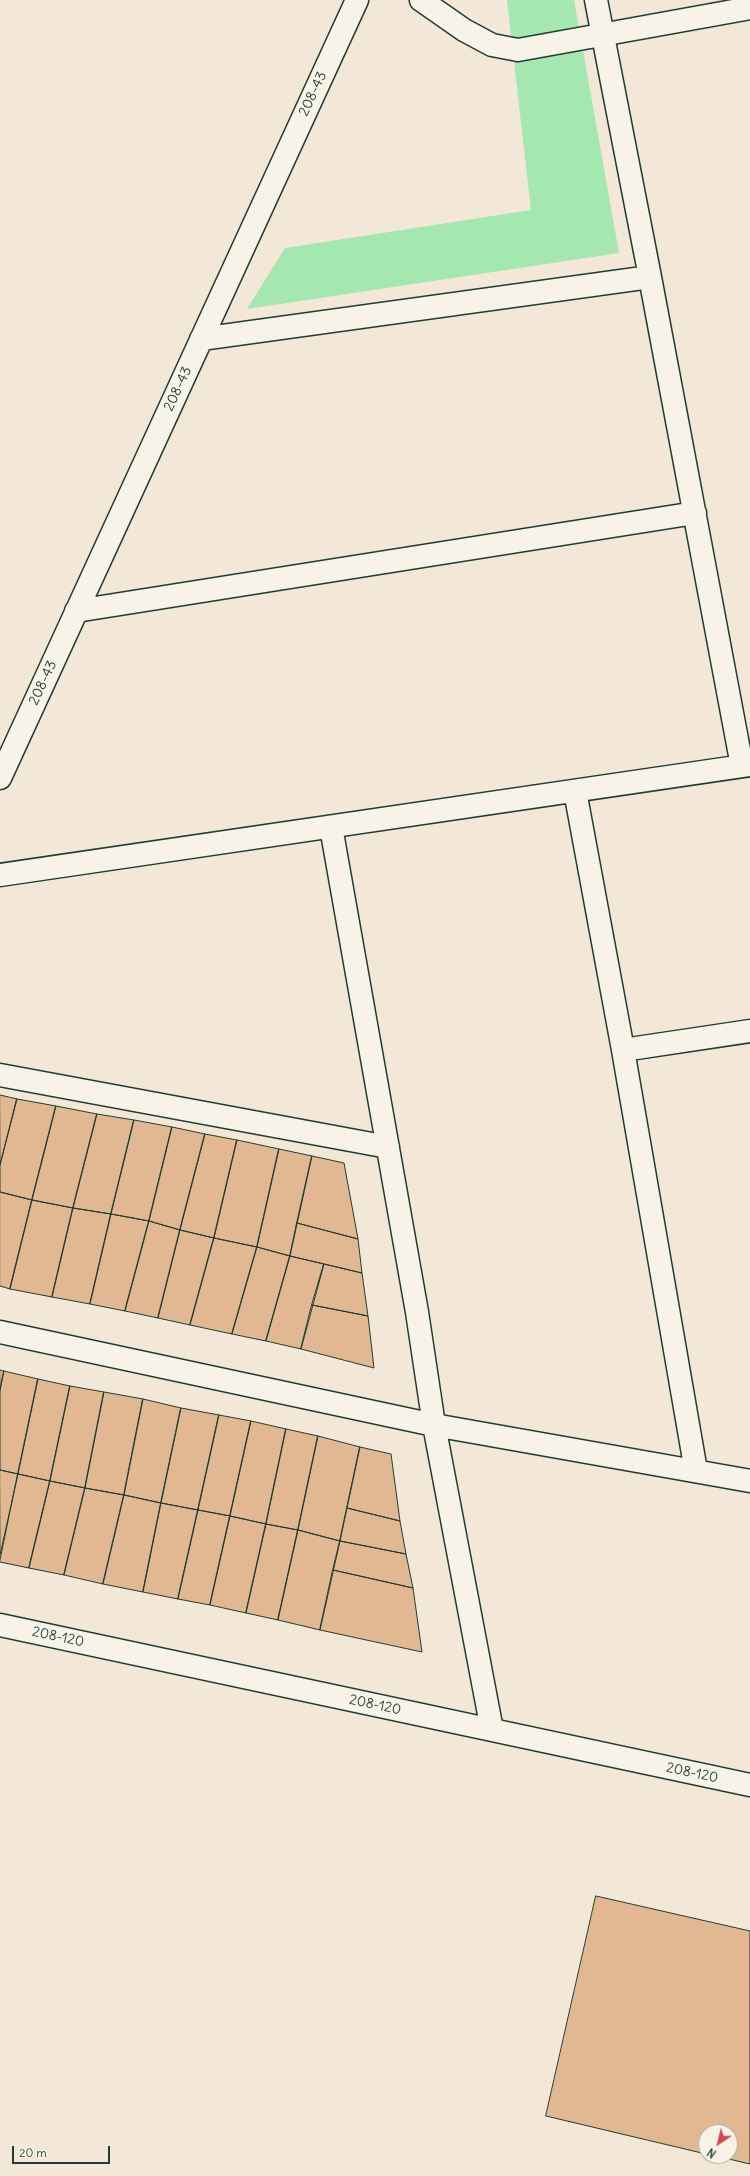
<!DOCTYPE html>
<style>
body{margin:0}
#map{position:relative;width:750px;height:2176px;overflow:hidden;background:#f3e7d7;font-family:Delius,sans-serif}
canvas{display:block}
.north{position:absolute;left:698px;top:2124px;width:40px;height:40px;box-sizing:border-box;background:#f7f3e8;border:1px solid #a1aaa0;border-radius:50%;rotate:215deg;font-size:11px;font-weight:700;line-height:16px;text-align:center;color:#1f3d34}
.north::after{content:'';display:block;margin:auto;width:14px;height:18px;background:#d1495b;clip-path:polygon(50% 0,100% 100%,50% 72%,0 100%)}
.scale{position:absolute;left:12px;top:2146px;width:98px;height:18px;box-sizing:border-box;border:2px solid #1f3d34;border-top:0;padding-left:5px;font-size:12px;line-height:14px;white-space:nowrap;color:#1f3d34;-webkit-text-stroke:3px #f7f3e8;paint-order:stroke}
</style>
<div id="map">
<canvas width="750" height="2176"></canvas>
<div class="north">N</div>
<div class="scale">20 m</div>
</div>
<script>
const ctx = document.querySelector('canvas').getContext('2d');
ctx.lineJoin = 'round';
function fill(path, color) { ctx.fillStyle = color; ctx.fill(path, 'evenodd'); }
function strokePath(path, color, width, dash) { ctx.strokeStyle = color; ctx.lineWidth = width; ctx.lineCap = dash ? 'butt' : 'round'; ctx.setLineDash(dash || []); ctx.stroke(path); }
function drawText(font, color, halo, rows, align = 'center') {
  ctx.font = font + ' Delius,sans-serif'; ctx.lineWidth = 3; ctx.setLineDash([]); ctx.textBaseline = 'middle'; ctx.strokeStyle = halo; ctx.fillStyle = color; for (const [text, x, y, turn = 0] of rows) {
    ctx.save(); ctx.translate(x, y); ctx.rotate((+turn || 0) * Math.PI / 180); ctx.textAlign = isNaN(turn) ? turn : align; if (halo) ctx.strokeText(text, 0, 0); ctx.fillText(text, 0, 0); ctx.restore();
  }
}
fill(new Path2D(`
 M507,0H574L619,253L247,309L285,248L531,210Z`), '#a4e7b1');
const building = new Path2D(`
 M0,1095L17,1099L0,1165Z
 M17,1099L56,1106L32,1200L0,1192V1165Z
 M56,1106L97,1114L73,1208L32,1200Z
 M97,1114L134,1120L111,1214L73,1208Z
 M134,1120L172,1127L149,1221L111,1214Z
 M172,1127L205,1134L180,1230L149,1221Z
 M205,1134L237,1140L214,1238L180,1230Z
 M237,1140L279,1149L257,1247L214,1238Z
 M279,1149L312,1156L290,1256L257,1247Z
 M312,1156L344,1163L358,1239L297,1223Z
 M0,1192L32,1200L10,1289L0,1286Z
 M32,1200L73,1208L52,1297L10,1289Z
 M73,1208L111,1214L90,1304L52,1297Z
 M111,1214L149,1221L125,1311L90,1304Z
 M149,1221L180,1230L158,1318L125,1311Z
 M297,1223L358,1239L362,1273L290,1256Z
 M180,1230L214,1238L190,1325L158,1318Z
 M214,1238L257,1247L232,1334L190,1325Z
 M257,1247L290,1256L266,1341L232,1334Z
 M290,1256L324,1264L301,1349L266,1341Z
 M324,1264L362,1273L368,1316L312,1305Z
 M312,1305L368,1316L374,1368L301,1349Z
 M0,1370L4,1371L0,1390Z
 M4,1371L38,1379L18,1474L0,1470V1390Z
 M38,1379L70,1386L50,1481L18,1474Z
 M70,1386L104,1392L85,1488L50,1481Z
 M104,1392L143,1399L124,1495L85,1488Z
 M143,1399L181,1408L161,1503L124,1495Z
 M181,1408L219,1415L198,1510L161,1503Z
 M219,1415L251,1421L230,1516L198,1510Z
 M251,1421L286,1429L266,1524L230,1516Z
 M286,1429L318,1436L298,1530L266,1524Z
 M318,1436L360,1447L340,1541L298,1530Z
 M360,1447L391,1454L400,1521L347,1508Z
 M0,1470L18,1474L0,1555Z
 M18,1474L50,1481L29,1568L0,1562Z
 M50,1481L85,1488L64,1575L29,1568Z
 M85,1488L124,1495L103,1584L64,1575Z
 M124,1495L161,1503L143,1592L103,1584Z
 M161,1503L198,1510L178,1599L143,1592Z
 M347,1508L400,1521L406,1554L340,1541Z
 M198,1510L230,1516L210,1605L178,1599Z
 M230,1516L266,1524L246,1613L210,1605Z
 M266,1524L298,1530L278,1620L246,1613Z
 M298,1530L340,1541L320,1630L278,1620Z
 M340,1541L406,1554L413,1588L333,1570Z
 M333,1570L413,1588L422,1652L320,1630Z
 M596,1896L750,1931V2164L716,2156H730V2132H706V2154L546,2116Z`);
fill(building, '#e1b892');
strokePath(building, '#1f3d34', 1);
const minor = new Path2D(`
 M421,0L464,30L492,45L518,50L750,8
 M596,0L650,277L742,766
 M201,339L650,277
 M76,611L695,513
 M0,778L357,0
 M575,791L623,1050L696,1471
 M331,827L417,1312L434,1425L492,1730
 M0,875L750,765
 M623,1050L750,1031
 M0,1075L388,1147
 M0,1332L434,1425L750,1481
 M0,1625L750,1785`);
strokePath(minor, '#1f3d34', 25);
strokePath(minor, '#f7f3e8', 22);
drawText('14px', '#1f3d34', '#f7f3e8', [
 ["208-43",313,94,-65],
 ["208-43",178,389,-65],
 ["208-43",43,683,-65],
 ["208-120",58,1637,12],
 ["208-120",375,1705,12],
 ["208-120",692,1773,12]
]);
</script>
